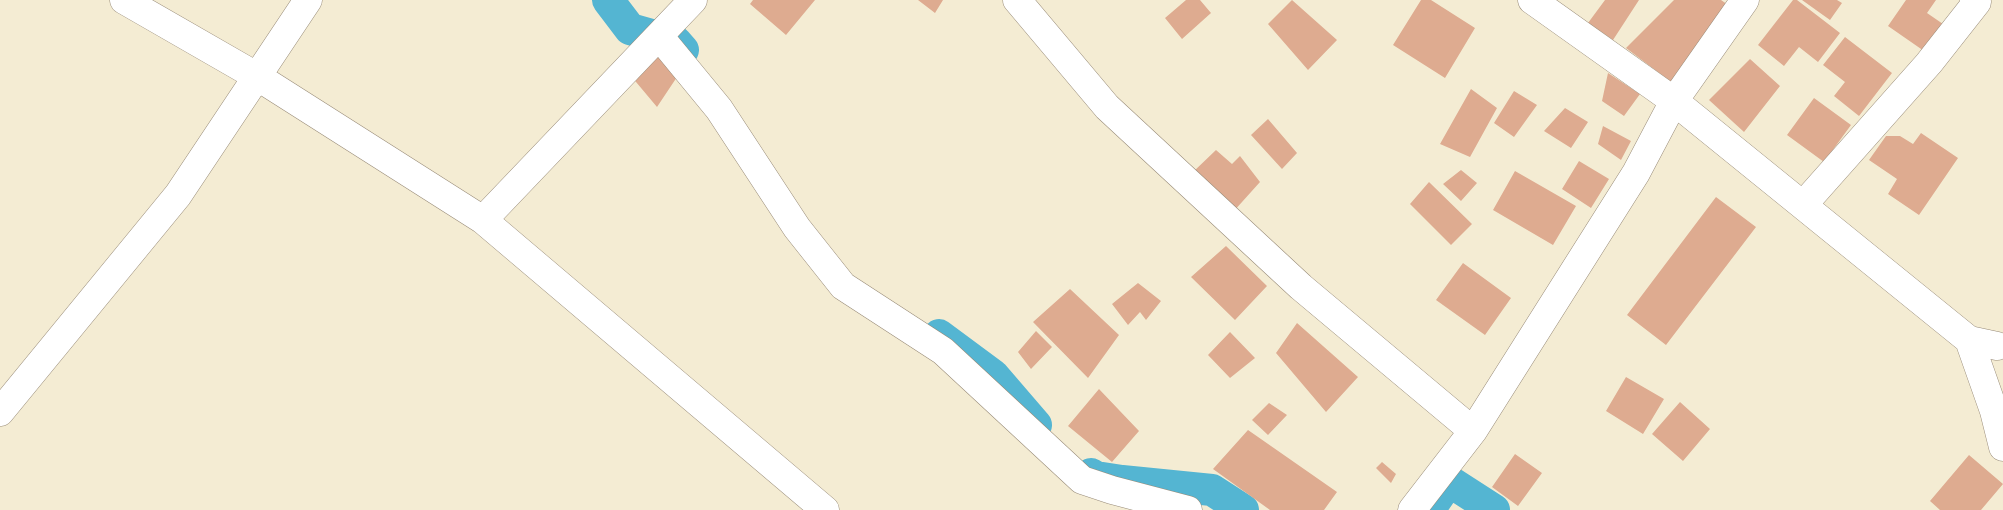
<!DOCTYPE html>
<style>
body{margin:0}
canvas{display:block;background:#f4ecd3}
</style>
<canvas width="2003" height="510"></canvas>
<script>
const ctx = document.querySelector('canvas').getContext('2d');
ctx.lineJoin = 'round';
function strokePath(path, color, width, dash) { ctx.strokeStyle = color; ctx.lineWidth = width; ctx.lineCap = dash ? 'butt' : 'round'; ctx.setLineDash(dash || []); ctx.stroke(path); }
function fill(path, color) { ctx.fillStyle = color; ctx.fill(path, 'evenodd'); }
strokePath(new Path2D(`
 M608,0L630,29L676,42L683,50
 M939,335L993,375L1036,425
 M1091,474L1096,477L1122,481L1212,490L1243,510
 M1429,510L1449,481L1494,510`), '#54b5d2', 32);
fill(new Path2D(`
 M753,0H815L786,35L750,4Z
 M918,0H943L935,13Z
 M1186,0H1200L1211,13L1182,39L1165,18Z
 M1292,0L1337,40L1308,70L1268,24Z
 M1421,0H1431L1475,28L1445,78L1393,45Z
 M1605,0H1639L1613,40L1588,23Z
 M1674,0H1721L1731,7L1671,82L1626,48Z
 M1793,0H1797L1840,33L1818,62L1799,47L1784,66L1758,45Z
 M1802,0H1837L1842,3L1830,20Z
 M1906,0H1936L1927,13L1943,24L1924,51L1888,26Z
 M1845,37L1892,73L1859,116L1834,96L1845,82L1823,65Z
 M655,48L679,74L657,107L631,76Z
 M1750,59L1780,86L1744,132L1709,100Z
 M1608,73L1640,94L1624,116L1602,101Z
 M1471,89L1497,108L1470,157L1440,144Z
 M1514,91L1537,105L1514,137L1494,123Z
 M1814,98L1851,125L1824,162L1787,135Z
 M1565,108L1588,122L1571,148L1544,131Z
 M1268,119L1297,153L1282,169L1251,135Z
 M1603,126L1631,141L1621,160L1598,144Z
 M1921,133L1958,158L1919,215L1888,194L1897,179L1869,160L1886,136H1900L1913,144Z
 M1216,150L1232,164L1240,156L1260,182L1233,212L1192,173Z
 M1579,161L1609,179L1591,208L1562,189Z
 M1461,170L1477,183L1461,201L1443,184Z
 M1515,171L1576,206L1553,245L1493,210Z
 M1429,182L1472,224L1451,245L1410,204Z
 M1716,197L1756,227L1666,345L1627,315Z
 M1226,246L1267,286L1235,320L1191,277Z
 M1463,263L1511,298L1485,335L1436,300Z
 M1138,283L1161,301L1146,320L1140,312L1128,325L1112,304Z
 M1070,289L1119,335L1088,378L1033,322Z
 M1297,323L1358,377L1326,412L1276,353Z
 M1036,331L1052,347L1031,369L1018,352Z
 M1230,332L1255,358L1230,378L1208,355Z
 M1626,377L1664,399L1643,434L1606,411Z
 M1099,389L1139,431L1112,462L1068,426Z
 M1680,402L1710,429L1683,461L1652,434Z
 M1269,403L1287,415L1268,435L1252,420Z
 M1248,430L1337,492L1324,510H1270L1213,469Z
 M1515,454L1542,473L1518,506L1492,487Z
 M1969,455L2003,484L1981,510H1940L1930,501Z
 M1382,462L1396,474L1391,483L1376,468Z`), '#deab90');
const street = new Path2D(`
 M124,0L258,77L483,220L825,510
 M1017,0L1107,107L1301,287L1473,431
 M1532,0L1674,101L1969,340L1997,346
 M659,36L719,109L797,228L843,286L943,351L1082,480L1112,490L1188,510
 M1803,205L1929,63L1977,2L1974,0
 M483,220L693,0
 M1969,340L1994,411L2003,447
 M0,412L178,195L308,0
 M1412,510L1473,431L1636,173L1674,101L1745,0`);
strokePath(street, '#988b78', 29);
strokePath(street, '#fff', 28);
</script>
